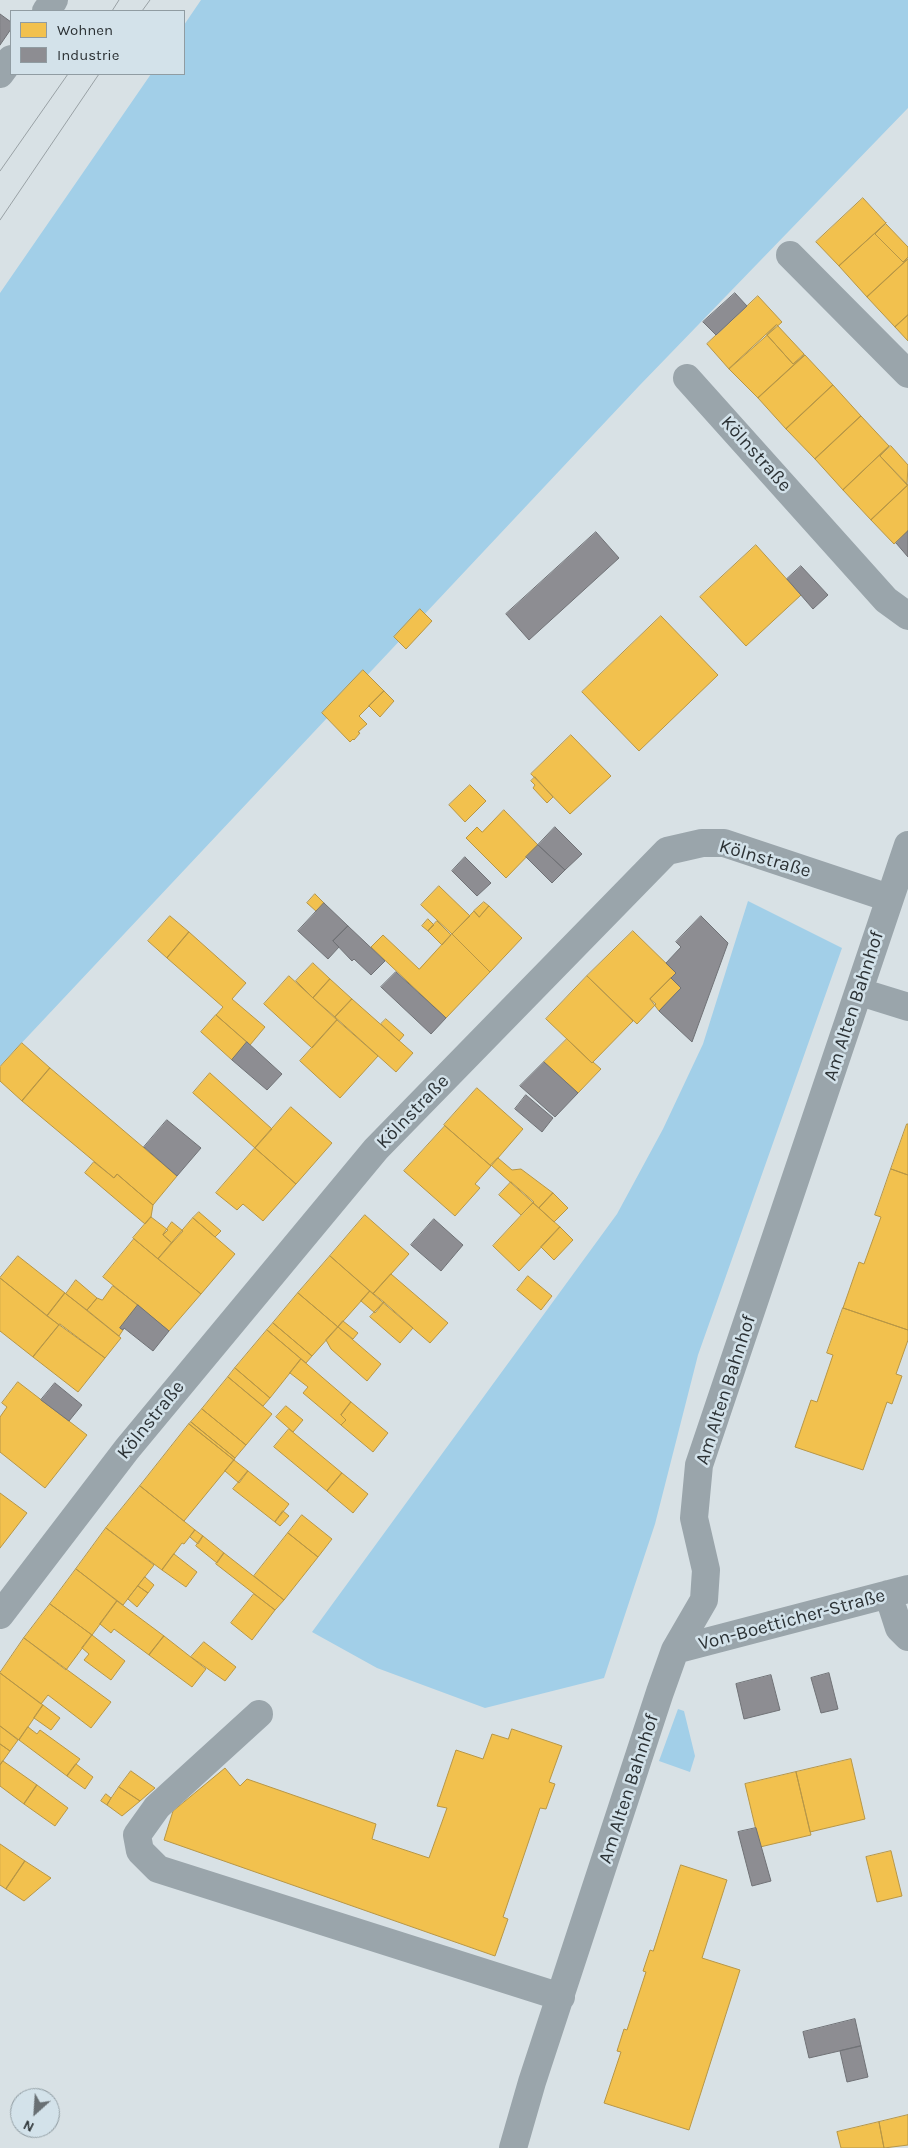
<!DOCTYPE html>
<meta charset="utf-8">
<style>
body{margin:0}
#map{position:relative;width:908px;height:2148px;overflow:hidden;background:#d8e1e5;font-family:Karla,sans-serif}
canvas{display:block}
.legend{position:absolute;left:10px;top:10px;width:175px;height:65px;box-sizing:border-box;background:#d3e2ea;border:1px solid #909ca2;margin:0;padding:6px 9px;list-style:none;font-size:15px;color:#2c3235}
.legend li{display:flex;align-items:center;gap:10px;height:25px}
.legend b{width:25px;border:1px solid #909ca2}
.north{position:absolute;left:10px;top:2088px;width:50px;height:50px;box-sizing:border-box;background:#d3e2ea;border:1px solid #909ca2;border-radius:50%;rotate:206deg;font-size:14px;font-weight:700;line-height:20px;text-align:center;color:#2c3235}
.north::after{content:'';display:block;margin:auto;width:18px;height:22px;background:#686f73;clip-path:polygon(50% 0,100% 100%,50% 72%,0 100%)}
</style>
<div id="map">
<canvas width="908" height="2148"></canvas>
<ul class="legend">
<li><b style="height:14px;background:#f2c14e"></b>Wohnen</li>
<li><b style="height:14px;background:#8d8d92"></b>Industrie</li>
</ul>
<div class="north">N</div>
</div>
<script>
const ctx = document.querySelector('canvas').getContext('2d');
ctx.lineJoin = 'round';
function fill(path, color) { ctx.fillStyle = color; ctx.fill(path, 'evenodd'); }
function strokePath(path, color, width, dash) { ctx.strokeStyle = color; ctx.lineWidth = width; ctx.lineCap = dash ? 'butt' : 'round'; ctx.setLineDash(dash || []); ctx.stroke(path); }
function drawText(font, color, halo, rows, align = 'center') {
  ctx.font = font + ' Karla,sans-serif'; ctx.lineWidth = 5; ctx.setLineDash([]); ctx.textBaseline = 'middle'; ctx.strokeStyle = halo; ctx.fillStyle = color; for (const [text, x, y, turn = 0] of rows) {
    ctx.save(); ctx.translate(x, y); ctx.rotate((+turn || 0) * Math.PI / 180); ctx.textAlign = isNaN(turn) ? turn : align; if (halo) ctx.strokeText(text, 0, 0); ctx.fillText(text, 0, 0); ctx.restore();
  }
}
fill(new Path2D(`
 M201,0H908V108L639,386L0,1066V293L151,74H184V25Z
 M748,901L842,948L698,1355L655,1524L604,1678L485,1708L377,1668L312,1632L617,1214L663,1129L703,1044Z
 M678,1709L684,1711L695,1756L690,1772L659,1761Z`), '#a2cfe8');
const homes = new Path2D(`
 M863,198L886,223L839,266L816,242Z
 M886,223L875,234L903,262L908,259L867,297L839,266Z
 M886,224L908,247V257L903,262L875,234Z
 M908,259V315L895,327L867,297Z
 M758,296L782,322L729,369L707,344Z
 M908,315V341L895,327Z
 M776,325L767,335L793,364L805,355L758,398L729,369Z
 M777,325L804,354L793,364L767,335Z
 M805,355L833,385L786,429L758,398Z
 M833,385L861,416L815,459L786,429Z
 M861,416L889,446L843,490L815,459Z
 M889,446L880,456L908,485L871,520L843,490Z
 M891,446L908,465L907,485L880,456Z
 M908,485V531L894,544L871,520Z
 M756,545L801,595L746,646L700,597Z
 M420,609L432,621L406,649L394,637Z
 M661,616L718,675L639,751L582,692Z
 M363,670L384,691L359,716L367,724L358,732L360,733L354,740L353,739L350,742L322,713Z
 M384,691L394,701L380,717L369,706Z
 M571,735L611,776L570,814L531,774Z
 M535,777L553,797L547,803L533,788L535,785L531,781Z
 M470,785L486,801L465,822L449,805Z
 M504,810L538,845L506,878L466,838L477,827L482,832Z
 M439,886L470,916L452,934L421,905Z
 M315,894L324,903L317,912L307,903Z
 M484,902L489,906L479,917L474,911Z
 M489,906L522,938L490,972L452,934L474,911L479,917Z
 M170,916L189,932L167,958L148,941Z
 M428,919L434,925L428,931L422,926Z
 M437,921L451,935L442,945L428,931Z
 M633,931L676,973L650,999L656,1004L637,1024L587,976Z
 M189,932L246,983L232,999L265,1027L250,1045L216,1015L223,1007L167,958Z
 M452,934L490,972L446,1018L371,947L383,935L419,969Z
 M313,963L330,979L313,998L296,981Z
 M289,976L337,1020L312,1048L264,1004Z
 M587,976L633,1021L592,1063L546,1019Z
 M671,978L681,988L659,1011L650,999Z
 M330,979L352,999L335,1017L313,998Z
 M352,999L413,1053L396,1072L335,1017Z
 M216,1015L247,1042L232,1060L201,1032Z
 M386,1019L404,1035L399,1041L381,1024Z
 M337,1020L378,1056L340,1098L300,1061Z
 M567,1039L592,1063L593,1062L601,1069L578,1093L544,1062Z
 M22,1043L50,1068L22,1101L0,1081V1067Z
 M50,1068L177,1176L153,1205L117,1174L114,1178L22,1101Z
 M210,1073L272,1129L255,1148L193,1093Z
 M477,1088L523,1129L491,1166L444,1125Z
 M291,1107L332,1143L296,1184L255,1148Z
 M907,1124H908V1175L891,1169Z
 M445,1126L491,1166L475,1184L480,1188L455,1216L404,1171Z
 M255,1148L296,1184L263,1221L243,1204L237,1210L216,1193Z
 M498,1158L512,1170L521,1169L553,1193L539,1208L491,1165Z
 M94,1162L114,1178L117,1174L153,1205L151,1217L145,1224L85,1173Z
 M891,1169L908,1175V1330L843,1308L859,1262L864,1264L881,1217L875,1215Z
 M511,1182L534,1202L521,1215L499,1195Z
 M553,1193L568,1208L554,1222L539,1208Z
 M533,1203L560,1227L519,1271L493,1246Z
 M199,1212L221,1231L215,1237L193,1218Z
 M365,1215L409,1254L373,1294L330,1256Z
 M151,1217L168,1230L163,1235L172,1243L158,1259L133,1238Z
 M193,1218L235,1254L201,1294L158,1259Z
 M172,1222L183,1231L172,1243L163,1235Z
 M560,1227L573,1240L554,1260L541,1247Z
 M134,1239L201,1294L169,1331L103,1277Z
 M18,1256L65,1293L47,1316L0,1278Z
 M330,1256L370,1291L338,1327L298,1293Z
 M391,1274L448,1323L430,1343L373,1294Z
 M528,1276L552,1296L541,1310L517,1290Z
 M0,1278L59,1325L33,1357L0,1331Z
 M76,1280L97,1298L87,1310L66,1294Z
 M113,1286L138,1305L120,1328L123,1330L119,1336L87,1310L97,1298L102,1300Z
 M370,1291L384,1302L375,1313L361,1301Z
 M65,1293L121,1338L105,1358L47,1316Z
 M298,1293L338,1327L312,1356L273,1323Z
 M384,1302L413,1328L400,1343L370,1317Z
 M843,1308L908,1330V1340L896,1374L902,1376L892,1404L887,1402L863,1470L795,1447L811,1400L817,1402L833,1355L827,1353Z
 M343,1321L358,1333L353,1339L338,1327Z
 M273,1323L312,1356L306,1363L267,1330Z
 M60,1324L105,1358L78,1392L33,1357Z
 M338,1327L381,1364L367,1381L331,1349L326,1340Z
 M267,1330L301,1359L270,1398L235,1368Z
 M301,1359L351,1402L341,1415L346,1420L341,1425L303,1393L308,1387L290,1373Z
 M235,1368L270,1398L263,1406L228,1377Z
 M228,1377L272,1414L246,1445L202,1409Z
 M18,1382L87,1435L45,1488L0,1452V1417L7,1407L2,1403Z
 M351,1402L388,1433L373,1452L341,1425L346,1420L341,1415Z
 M286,1406L303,1420L293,1432L276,1417Z
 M202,1409L246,1445L235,1458L191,1422Z
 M191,1422L235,1458L234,1460L189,1424Z
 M189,1424L234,1460L184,1521L140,1486Z
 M289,1429L342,1473L327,1491L274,1447Z
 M234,1460L248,1471L239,1483L225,1471Z
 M248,1471L289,1504L275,1522L233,1489Z
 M342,1473L368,1494L353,1513L327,1491Z
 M140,1486L195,1530L184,1544L182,1543L162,1570L106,1528Z
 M0,1493L27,1513L0,1548Z
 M283,1511L289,1516L280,1526L275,1522Z
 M302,1515L332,1539L318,1557L288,1533Z
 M106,1528L154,1565L123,1605L76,1569Z
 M195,1530L203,1536L198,1544L190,1537Z
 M288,1533L318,1557L284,1600L254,1576Z
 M203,1536L224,1553L217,1563L196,1546Z
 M224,1553L284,1600L275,1610L216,1564Z
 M174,1554L197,1572L186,1587L162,1570Z
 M76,1569L117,1601L92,1635L50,1604Z
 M145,1577L154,1585L148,1593L138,1586Z
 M138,1586L148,1593L137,1607L128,1599Z
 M254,1594L275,1610L252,1640L231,1623Z
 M117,1601L164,1636L149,1655L114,1629L111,1633L100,1624Z
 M50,1604L92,1635L66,1670L24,1638Z
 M92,1635L125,1661L111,1680L84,1660L89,1654L82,1648Z
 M164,1636L206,1669L192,1687L149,1655Z
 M24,1638L111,1702L91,1728L48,1695L41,1704L0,1673Z
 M204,1642L236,1667L225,1681L191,1657Z
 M0,1673L43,1705L19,1740L0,1726Z
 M43,1705L60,1718L51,1730L34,1718Z
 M0,1726L18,1740L10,1751L0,1744Z
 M28,1727L37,1734L40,1730L80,1759L67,1776L19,1740Z
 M512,1729L562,1746L549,1782L555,1784L546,1809L540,1808L503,1917L508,1919L495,1956L164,1840L173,1811L225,1768L240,1786L247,1779L376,1824L372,1839L429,1858L447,1808L437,1806L456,1750L483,1759L492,1734L508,1739Z
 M0,1744L10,1751L0,1765Z
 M851,1759L865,1819L810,1832L796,1772Z
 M3,1761L37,1785L24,1804L0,1786V1765Z
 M76,1764L93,1777L85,1789L67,1776Z
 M131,1771L155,1788L140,1801L119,1787Z
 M796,1772L811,1835L760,1847L745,1784Z
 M37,1785L68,1808L55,1826L24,1804Z
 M119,1787L140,1801L122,1816L107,1805Z
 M106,1794L111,1798L107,1805L101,1801Z
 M0,1844L25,1861L6,1889L0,1885Z
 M891,1851L902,1896L877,1902L866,1857Z
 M25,1861L51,1878L24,1901L6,1889Z
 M681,1865L727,1880L702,1958L740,1970L689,2130L604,2103L621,2052L617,2051L624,2029L627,2030L646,1972L643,1971L650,1950L653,1951Z
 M908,2115V2145L884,2148L879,2122Z
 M879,2122L884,2148H841L837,2132Z`);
fill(homes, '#f2c14e');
strokePath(homes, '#b79646', 1);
const industry = new Path2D(`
 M0,14L11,22V29L0,45Z
 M735,293L747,306L716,335L703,322Z
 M908,531V557L896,543Z
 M596,532L619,558L529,640L506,614Z
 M801,566L828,595L813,609L787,579Z
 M555,827L582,854L565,870L538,845Z
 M538,845L565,870L552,883L526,857Z
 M465,857L491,883L477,896L452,871Z
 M324,903L348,926L333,941L339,947L328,959L298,931Z
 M701,916L728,943L692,1042L659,1011L681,988L671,978L676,973L666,963L681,947L676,942Z
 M348,926L385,961L371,975L354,959L352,961L333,941Z
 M396,972L446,1018L431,1034L381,987Z
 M247,1042L282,1074L267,1090L232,1060Z
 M544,1062L578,1093L555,1117L520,1086Z
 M526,1095L553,1118L542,1132L515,1109Z
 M167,1120L201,1148L177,1176L144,1147Z
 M434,1219L463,1245L441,1271L411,1245Z
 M138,1305L169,1331L153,1351L124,1328L123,1330L120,1328Z
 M55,1383L82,1405L69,1421L41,1400Z
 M829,1673L838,1709L821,1713L811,1678Z
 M771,1675L780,1710L744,1719L736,1684Z
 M756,1828L771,1881L752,1886L738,1832Z
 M855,2019L861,2046L809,2058L803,2032Z
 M861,2046L868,2077L847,2082L840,2051Z`);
fill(industry, '#8d8d92');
strokePath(industry, '#707276', 1);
strokePath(new Path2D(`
 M46,11L54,0
 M0,74L11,59
 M790,255L908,374
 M687,378L886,600L908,616
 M860,992L908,1007
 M888,1594L899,1628L908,1637
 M0,1615L127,1449L376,1149L667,851L702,843H724L889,898
 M675,1650L908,1589
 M259,1714L157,1807L137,1835L140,1851L158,1869L561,1997
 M513,2148L532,2082L660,1692L675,1650L704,1600L706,1570L694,1518L699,1465L908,845`), '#9aa5ab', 28);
strokePath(new Path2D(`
 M112,11L119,0
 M142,11L150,0
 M0,171L68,74
 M0,220L99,74`), '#99a1a5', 1);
drawText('19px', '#2c3235', '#d3e2ea', [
 ["Kölnstraße",756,454,48],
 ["Kölnstraße",765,859,16],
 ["Am Alten Bahnhof",854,1006,-72],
 ["Kölnstraße",413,1112,-46],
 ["Am Alten Bahnhof",726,1390,-72],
 ["Kölnstraße",151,1420,-51],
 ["Von-Boetticher-Straße",792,1620,-15],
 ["Am Alten Bahnhof",629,1789,-72]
]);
</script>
